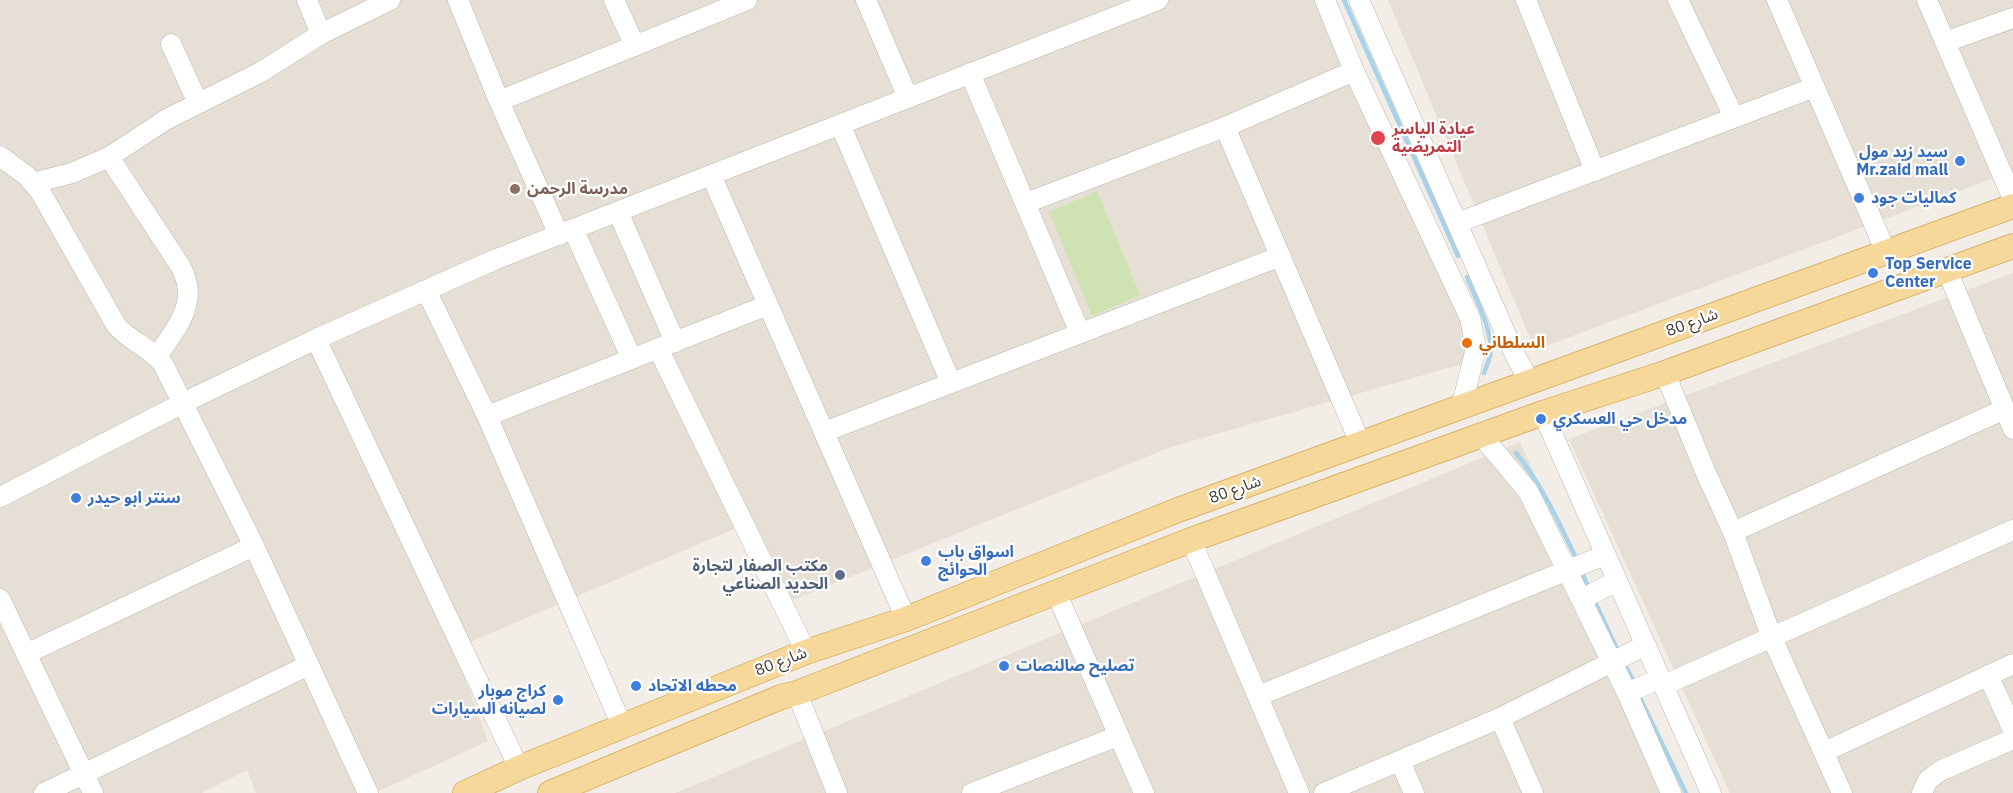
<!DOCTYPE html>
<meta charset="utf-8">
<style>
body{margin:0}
canvas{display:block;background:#f2eee7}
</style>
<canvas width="2013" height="793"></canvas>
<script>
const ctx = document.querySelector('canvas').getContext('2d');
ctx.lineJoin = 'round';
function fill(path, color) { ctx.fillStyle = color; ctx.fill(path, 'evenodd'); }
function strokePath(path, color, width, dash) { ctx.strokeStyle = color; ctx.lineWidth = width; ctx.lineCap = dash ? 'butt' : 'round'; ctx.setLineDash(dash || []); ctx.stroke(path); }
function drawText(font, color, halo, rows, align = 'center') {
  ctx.font = font + ' "IBM Plex Sans","Noto Sans Arabic",sans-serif'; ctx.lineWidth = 4.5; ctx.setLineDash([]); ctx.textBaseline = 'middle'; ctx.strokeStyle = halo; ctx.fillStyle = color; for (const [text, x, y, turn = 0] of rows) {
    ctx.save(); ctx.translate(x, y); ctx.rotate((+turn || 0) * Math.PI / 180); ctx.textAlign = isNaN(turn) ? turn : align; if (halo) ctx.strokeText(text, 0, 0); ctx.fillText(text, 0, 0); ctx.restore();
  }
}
fill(new Path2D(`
 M0,0H1332L1490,356L1171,447L793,600L753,521L454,649L488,741L375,793H256L247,770L202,793H0Z
 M1388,0H2013V171L1535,350Z
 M2013,273V793H1730L1569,439Z
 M1520,442L1678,793H675Z`), '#e5dfd5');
fill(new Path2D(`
 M1097,191L1140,295L1092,316L1049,212Z`), '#cfe3b2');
strokePath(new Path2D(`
 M1344,0L1458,256
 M1467,277C1475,298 1494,332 1490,355C1489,361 1486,367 1484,373
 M1516,453C1542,485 1558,521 1576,558
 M1583,575L1588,586
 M1596,604L1617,649
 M1624,663L1632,678
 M1640,698L1686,793`), '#a7d2ea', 4.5);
const minor = new Path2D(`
 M307,0L321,34
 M458,0L499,101L559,235
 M614,0L635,46
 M866,0L908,98
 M1325,0L1354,71L1470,318L1476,348L1461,409
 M1359,0L1515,355L1530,383
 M1526,0L1595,171
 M1678,0L1734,117
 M1777,0L1886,252
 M1927,0L2013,199
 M1945,42L2013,18
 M171,44L198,103
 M970,73L1080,333
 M499,101L747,0
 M840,124L951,383
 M1225,127L1361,445
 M0,156L27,176L41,193L116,325C130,342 150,347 163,364L254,546L368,793
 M109,157L181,267C200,304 176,327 157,357
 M711,175L906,619
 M33,183L72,173L109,157L167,119L261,72L321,34L390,0
 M1026,203L1225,127L1354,71
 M618,212L675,342
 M1457,223L1815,87
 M573,229L632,359
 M1947,270L2013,429
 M426,290L487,416L622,726
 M316,339L519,768
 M658,348L806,652
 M1665,373L1705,471L1733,532L1772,638L1842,793
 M1543,413L1711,793
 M487,416L768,305
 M824,432L1281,256
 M1481,435L1528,491L1627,693L1671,793
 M0,497L183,403L316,339L494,260L1158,0
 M1733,532L2005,409
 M1191,540L1299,793
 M1056,592L1144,793
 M0,599L93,793
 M1582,599L1617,581
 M26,654L254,546
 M1988,675L2013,730
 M1664,685L2013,530
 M797,693L837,793
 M1627,693L1661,678
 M1258,696L1605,555
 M1500,718L1533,793
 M1824,752L2013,664
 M1400,761L1414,793
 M44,793L309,665
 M972,793L1118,736
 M1324,793L1500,718L1646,645
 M1922,793L1928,780L1940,771L2013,739`);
const major = new Path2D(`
 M465,793L519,768L806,652L906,619L1178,510L2013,206
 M550,793L781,697L797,693L1191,540L1543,413L1665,373L2013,246`);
strokePath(minor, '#bdb5aa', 21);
strokePath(major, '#dab46c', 26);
strokePath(minor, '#fff', 20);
strokePath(major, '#f6d89b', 24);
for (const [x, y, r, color] of [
 [1378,138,8,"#e0444e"],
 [1960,161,6,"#3f7fe0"],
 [515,189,6,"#8d6e63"],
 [1859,198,6,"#3f7fe0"],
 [1873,273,6,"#3f7fe0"],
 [1467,343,6,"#e8710a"],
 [1541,419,6,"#3f7fe0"],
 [76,498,6,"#3f7fe0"],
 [926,561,6,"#3f7fe0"],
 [840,575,6,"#5c6f8a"],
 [1004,666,6,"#3f7fe0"],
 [636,686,6,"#3f7fe0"],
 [558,700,6,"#3f7fe0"]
]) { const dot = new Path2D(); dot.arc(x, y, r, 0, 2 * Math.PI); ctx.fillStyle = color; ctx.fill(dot); strokePath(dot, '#fff', 2); }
drawText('bold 16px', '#be3a42', '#fff', [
 ["عيادة الياسر",1392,129],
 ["التمريضية",1392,147]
], 'left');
drawText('bold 16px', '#366cbe', '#fff', [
 ["سيد زيد مول",1948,152,"right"],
 ["Mr.zaid mall",1948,170,"right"],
 ["كماليات جود",1871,198],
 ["Top Service",1885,264],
 ["Center",1885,282],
 ["مدخل حي العسكري",1553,419],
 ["سنتر ابو حيدر",88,498],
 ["اسواق باب",938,552],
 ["الحوائج",938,570],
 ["تصليح صالنصات",1016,666],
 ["محطه الاتحاد",648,686],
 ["كراج موبار",546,691,"right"],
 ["لصيانه السيارات",546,709,"right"]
], 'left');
drawText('bold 16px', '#785e54', '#fff', [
 ["مدرسة الرحمن",527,189]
], 'left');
drawText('16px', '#443e36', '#fff', [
 ["شارع 80",1692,323,-20],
 ["شارع 80",1235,490,-20],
 ["شارع 80",781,662,-21]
]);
drawText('bold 16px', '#c56008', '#fff', [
 ["السلطاني",1479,343]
], 'left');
drawText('bold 16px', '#4e5e75', '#fff', [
 ["مكتب الصفار لتجارة",828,566],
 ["الحديد الصناعي",828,584]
], 'right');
</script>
